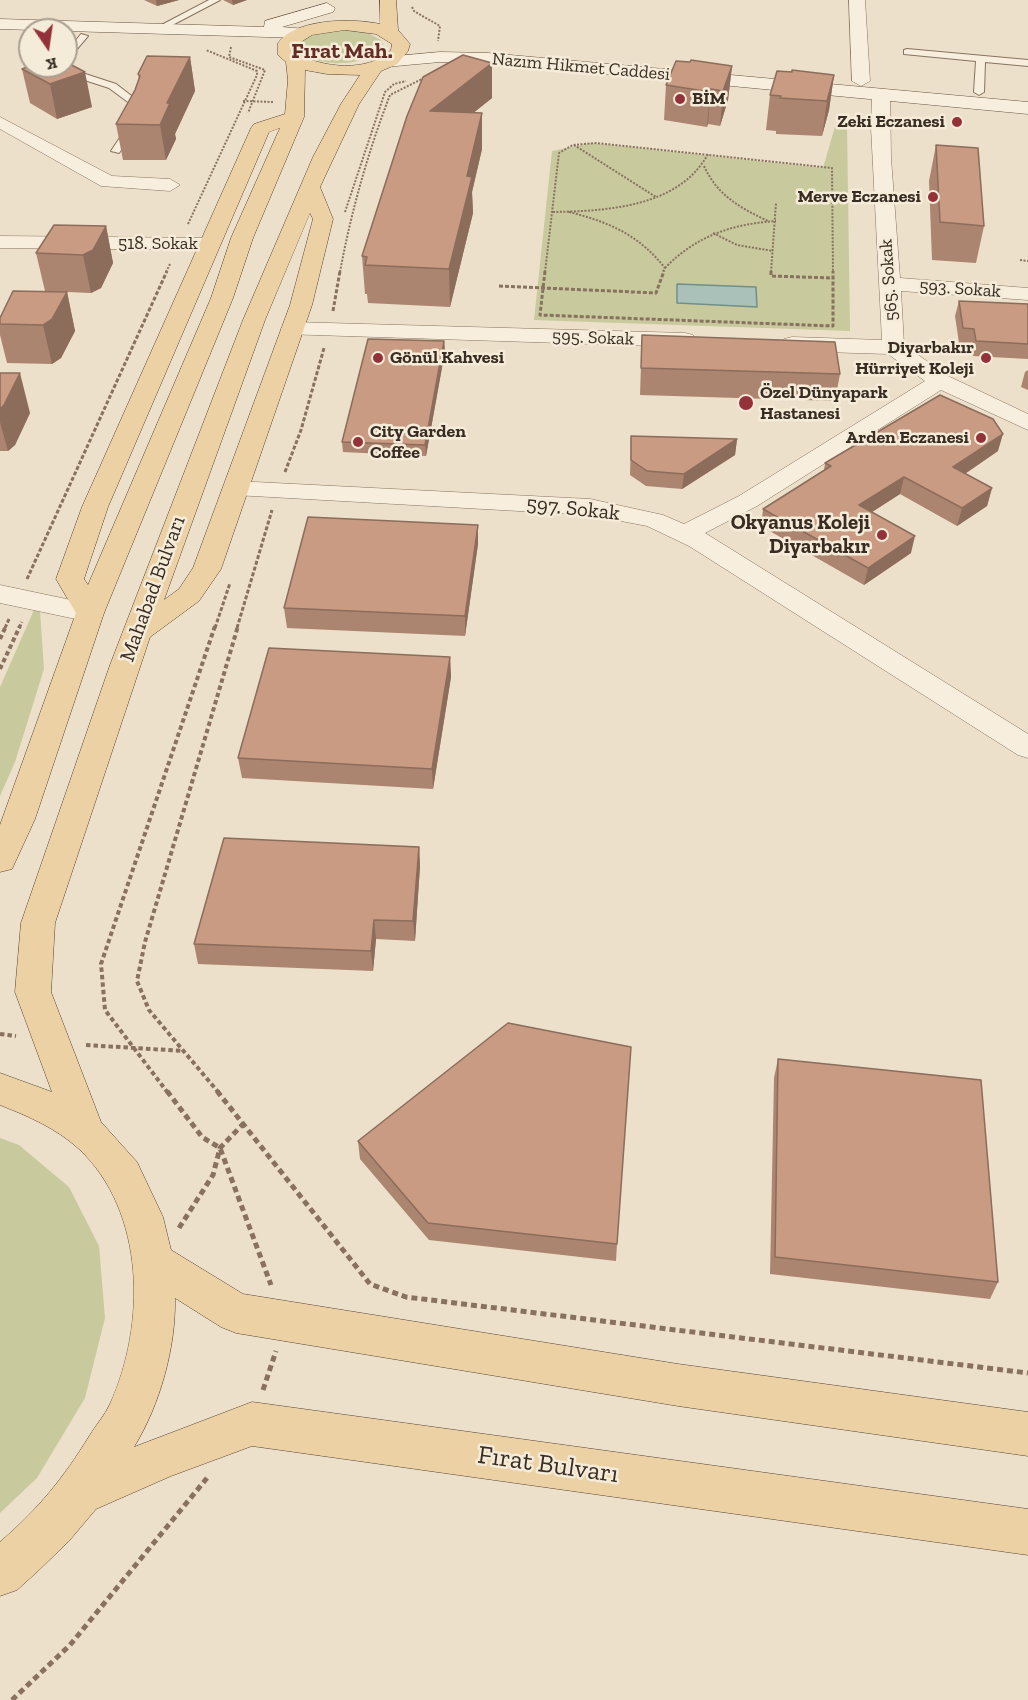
<!DOCTYPE html>
<meta charset="utf-8">
<style>
body{margin:0}
#map{position:relative;width:1028px;height:1700px;overflow:hidden;background:#ece0ca;font-family:"Zilla Slab",serif}
canvas{display:block}
.north{position:absolute;left:18px;top:18px;width:60px;height:60px;box-sizing:border-box;background:#f4ebd9;border:2px solid #a99f90;border-radius:50%;rotate:167deg;font-size:16px;font-weight:700;line-height:24px;text-align:center;color:#392c22}
.north::after{content:'';display:block;margin:auto;width:21px;height:27px;background:#933339;clip-path:polygon(50% 0,100% 100%,50% 72%,0 100%)}
</style>
<div id="map">
<canvas width="1028" height="1700"></canvas>
<div class="north">K</div>
</div>
<script>
const ctx = document.querySelector('canvas').getContext('2d');
ctx.lineJoin = 'round';
function fill(path, color) { ctx.fillStyle = color; ctx.fill(path, 'evenodd'); }
function strokePath(path, color, width, dash) { ctx.strokeStyle = color; ctx.lineWidth = width; ctx.lineCap = dash ? 'butt' : 'round'; ctx.setLineDash(dash || []); ctx.stroke(path); }
function drawText(font, color, halo, rows, align = 'center') {
  ctx.font = font + ' "Zilla Slab",serif'; ctx.lineWidth = 5; ctx.setLineDash([]); ctx.textBaseline = 'middle'; ctx.strokeStyle = halo; ctx.fillStyle = color; for (const [text, x, y, turn = 0] of rows) {
    ctx.save(); ctx.translate(x, y); ctx.rotate((+turn || 0) * Math.PI / 180); ctx.textAlign = isNaN(turn) ? turn : align; if (halo) ctx.strokeText(text, 0, 0); ctx.fillText(text, 0, 0); ctx.restore();
  }
}
fill(new Path2D(`
 M340,29L366,32L381,40L383,45C372,68 312,69 298,49C300,32 326,32 340,29Z
 M836,123L847,124L850,331L534,320L552,151L591,143L823,168Z
 M34,610L40,611L44,669L15,762L0,796V687Z
 M0,1138L19,1145L69,1187L99,1246L105,1318L85,1398L37,1478L0,1513Z`), '#c8ca9e');
const water = new Path2D(`
 M677,284L756,287L757,307L677,303Z`);
fill(water, '#aac1b9');
strokePath(water, '#718f86', 1.5);
const service = new Path2D(`
 M209,0H220L159,32L152,30Z
 M81,34L88,36L66,62V53Z
 M907,49L1028,60V66L985,62L984,92L979,95L974,92L976,61L904,54V50Z
 M66,64L70,69L116,84L142,104L139,124L119,153L111,151L129,124L132,105L109,88L63,73L59,66H66Z`);
const minor = new Path2D(`
 M849,0H865L870,81L861,86L852,81Z
 M881,90L890,95L891,158L900,278L1028,288V300L901,291L904,345L948,376L1028,414V430L941,390L757,506L705,533L1028,734V758L1018,755L689,546L647,526L590,515L235,495L226,493L223,488L226,483L235,481L590,499L663,515L684,524L739,496L925,381L888,354L792,351L784,349L781,344L784,339L792,337L882,340L871,127L872,95Z
 M0,117L112,176L170,179L180,185L170,191L101,186L0,129Z
 M0,236L208,238L215,240L218,244L215,248L208,250L0,248Z
 M292,322L685,333L693,335L696,340L693,345L685,347L284,334L281,329L284,324Z
 M0,585L90,604L100,607L104,613L100,619L90,622L0,603Z`);
const secondary = new Path2D(`
 M327,3L335,8L333,12L282,27L307,29L310,33L307,37L301,38L0,29V19L264,27L265,21Z
 M440,52L488,53L1028,102V114L488,63L440,62L385,67L376,62L385,57Z`);
const primary = new Path2D(`
 M380,0H396L398,30L410,44L408,51L397,64L381,71L359,104L320,187L333,219L312,305L221,569L199,601L150,637L55,923L51,992L101,1122L137,1162L163,1217L171,1250L243,1294L678,1364L1028,1412V1456L678,1406L236,1333L221,1327L175,1298C176,1347 160,1405 134,1447L252,1402L1028,1509V1555L252,1446L171,1476L96,1509L69,1541L38,1571L17,1590L0,1596V1542C40,1507 62,1480 90,1435C96,1425 105,1415 110,1404C146,1325 146,1212 79,1149C56,1128 28,1116 0,1105V1073L52,1092L15,992L21,923L110,665L243,320L313,157L341,104L360,75L327,74L305,70L304,117L253,238L233,298L104,613L35,819L12,869L0,872V825L76,613L56,579L82,507L251,128L254,124L285,114L288,80L286,62L278,55V43C296,18 353,18 380,24ZM345,30L376,34L392,44L391,50C368,73 322,68 296,53V45L312,35ZM280,128L231,238L211,298L88,585L84,579L108,507L269,132ZM310,213L313,219L290,305L193,568L179,589L164,600L265,320Z`);
strokePath(service, '#88725f', 2);
strokePath(minor, '#88725f', 1);
strokePath(secondary, '#6a5442', 1);
strokePath(primary, '#564133', 1);
strokePath(new Path2D(`
 M412,7L414,11L440,26L438,41
 M231,47L229,57L265,70L248,113
 M243,101L273,102
 M574,145L656,197
 M704,166C717,195 740,208 768,221
 M345,212L385,92L394,84L406,81
 M553,212C608,211 679,207 708,154
 M569,212C609,222 639,235 665,268L663,272
 M188,224L257,75V71L206,50
 M713,233L737,245L773,251
 M1020,260L1028,261
 M665,268C696,236 732,224 776,221
 M166,272L170,264
 M340,272C351,212 368,152 390,95L422,79
 M545,272L559,153L573,145L596,143L832,168L833,272
 M771,272L776,203`), '#88725f', 2, [2, 1.5]);
strokePath(new Path2D(`
 M545,271L540,315L833,326V271
 M771,271V276L832,278
 M499,286L656,293L664,271
 M333,311L340,271
 M285,472L301,430L324,348
 M27,579L167,271
 M5,628L9,619
 M19,628L22,622
 M215,628L230,583
 M237,628L272,510`), '#88725f', 3, [4, 2]);
strokePath(new Path2D(`
 M0,639L6,626
 M0,669L20,626
 M0,1034L16,1036
 M86,1045L184,1051
 M168,1093L105,1010L101,964L215,626
 M219,1093L149,1010L137,981L145,942L238,626`), '#88725f', 4, [4.5, 3]);
strokePath(new Path2D(`
 M167,1091L202,1137L220,1148L271,1285
 M217,1091L370,1284L406,1297L1028,1373
 M179,1228L213,1175L220,1148L244,1123
 M263,1390L276,1351
 M12,1700L70,1645L207,1478`), '#88725f', 5, [6, 4]);
fill(service, '#f7eedd');
fill(minor, '#f7eedd');
fill(secondary, '#f7eedd');
fill(primary, '#ecd1a5');
fill(new Path2D(`
 M144,0H179L157,6Z
 M223,0H247L233,5Z
 M190,57L195,91L175,134L176,139L166,160H123L116,124L135,90L139,80L138,74Z
 M492,63V98L473,113H482V149L472,192L473,213L450,307L368,303L367,294H365L362,256Z
 M732,66L728,100L720,126L708,124L707,127L664,120L666,85Z
 M22,69L92,107L57,119L30,103Z
 M834,75L829,110L822,136L776,134V131L766,130L770,95Z
 M936,145L984,226L976,263L932,260L929,181Z
 M106,226L113,263L101,288L91,293L45,291L36,253Z
 M67,292L75,331L61,358L52,364L7,363L0,335V318Z
 M959,301L1028,304V359L973,356L971,344L959,343L955,316Z
 M642,335L840,374L835,401L640,395Z
 M444,341L445,351L426,456L343,452L342,442Z
 M1028,370V390L1021,387L1025,372Z
 M0,373L30,413L15,445L8,451H0Z
 M631,436L737,439L735,455L682,489L646,486L630,475Z
 M998,451L965,474L992,488L987,506L957,526L900,494L872,512L911,553L864,585L761,526L763,509L824,470L825,463Z
 M478,544L465,636L287,628L284,608Z
 M450,657L451,677L433,789L242,778L238,758Z
 M419,847L420,866L415,941L376,939L373,971L198,964L194,944Z
 M778,1059L998,1282L990,1299L770,1274L774,1078Z
 M358,1141L617,1244L616,1261L429,1240L360,1159Z`), '#ac8570');
fill(new Path2D(`
 M156,0H179L157,6Z
 M232,0H247L233,5Z
 M190,57L195,91L175,134L176,139L166,160L160,125L167,103Z
 M492,63V98L431,147L430,111Z
 M732,66L728,100L720,126L723,91Z
 M85,72L92,107L57,119L50,84Z
 M834,75L829,110L822,136L827,101Z
 M711,89L708,124L707,127L710,92Z
 M482,113V149L472,192L473,213L450,307L449,269L467,176Z
 M106,226L113,263L101,288L91,293L83,255Z
 M67,292L75,331L61,358L52,364L43,325Z
 M444,341L445,351L426,456L425,445Z
 M20,373L30,413L15,445L8,451L0,422V409Z
 M1003,434L998,451L948,485L953,467Z
 M737,439L735,455L682,489L684,474Z
 M904,477L900,494L855,523L859,505Z
 M992,488L987,506L957,526L962,508Z
 M478,525V544L465,636V616Z
 M915,536L911,553L864,585L868,568Z
 M450,657L451,677L433,789L432,769Z
 M419,847L420,866L415,941L413,921Z
 M374,920L376,939L373,971L371,951Z`), '#8c6c5b');
const building = new Path2D(`
 M463,55L492,63L430,111L482,113L467,176L472,177L449,269L365,265L367,257L362,256L407,116L423,77Z
 M147,56L190,57L167,103H170L160,125L116,124L135,90L140,76L138,74Z
 M691,60L732,66L723,91L711,89L710,92L666,85L676,61L690,62Z
 M66,62L85,72L50,84L22,69L30,66H66Z
 M792,70L834,75L827,101L780,98L781,96L770,95L777,71L792,72Z
 M936,145L978,148L984,226L940,222Z
 M54,225L106,226L93,250L83,255L36,253Z
 M13,291L67,292L52,319L43,325L0,324V318Z
 M959,301L1028,304V344L976,341L974,329L963,328Z
 M642,335L835,342L840,374L641,368Z
 M368,339L444,341L425,445L342,442Z
 M0,373H20L4,405L0,409Z
 M940,395L993,419L1003,434L953,467L992,488L962,508L904,477L859,505L915,536L868,568L763,509L831,466L825,463Z
 M631,436L737,439L684,474L647,471L631,460Z
 M308,517L478,525L465,616L284,608Z
 M269,648L450,657L432,769L238,758Z
 M224,838L419,847L413,921L374,920L371,951L194,944Z
 M508,1023L631,1047L617,1244L428,1223L358,1141Z
 M778,1059L981,1080L998,1282L775,1257Z`);
fill(building, '#c89b82');
strokePath(building, '#8c6c5b', 1.5);
for (const [x, y, r, color] of [
 [680,99,6,"#933339"],
 [957,122,6,"#933339"],
 [933,197,6,"#933339"],
 [378,358,6,"#933339"],
 [986,358,6,"#933339"],
 [746,403,8,"#933339"],
 [981,438,6,"#933339"],
 [358,442,6,"#933339"],
 [882,535,6,"#933339"]
]) { const dot = new Path2D(); dot.arc(x, y, r, 0, 2 * Math.PI); ctx.fillStyle = color; ctx.fill(dot); strokePath(dot, '#f4ebd9', 2); }
drawText('18px', '#392c22', '#f4ebd9', [
 ["Nazım Hikmet Caddesi",581,67,5],
 ["518. Sokak",158,244],
 ["565. Sokak",889,280,-94],
 ["593. Sokak",960,289,4],
 ["595. Sokak",593,338,2]
]);
drawText('bold 18px', '#392c22', '#f4ebd9', [
 ["BİM",692,99],
 ["Zeki Eczanesi",945,122,"right"],
 ["Merve Eczanesi",921,197,"right"],
 ["Diyarbakır",974,348,"right"],
 ["Hürriyet Koleji",974,369,"right"],
 ["Gönül Kahvesi",390,358],
 ["Özel Dünyapark",760,393],
 ["Hastanesi",760,414],
 ["City Garden",370,432],
 ["Coffee",370,453],
 ["Arden Eczanesi",969,438,"right"]
], 'left');
drawText('21px', '#392c22', '#f4ebd9', [
 ["597. Sokak",573,509,6],
 ["Mahabad Bulvarı",153,589,-70]
]);
drawText('bold 21px', '#392c22', '#f4ebd9', [
 ["Okyanus Koleji",870,523],
 ["Diyarbakır",870,547]
], 'right');
drawText('bold 22px', '#632d24', '#f4ebd9', [
 ["Fırat Mah.",342,52]
]);
drawText('26px', '#392c22', '#f4ebd9', [
 ["Fırat Bulvarı",548,1465,8]
]);
</script>
